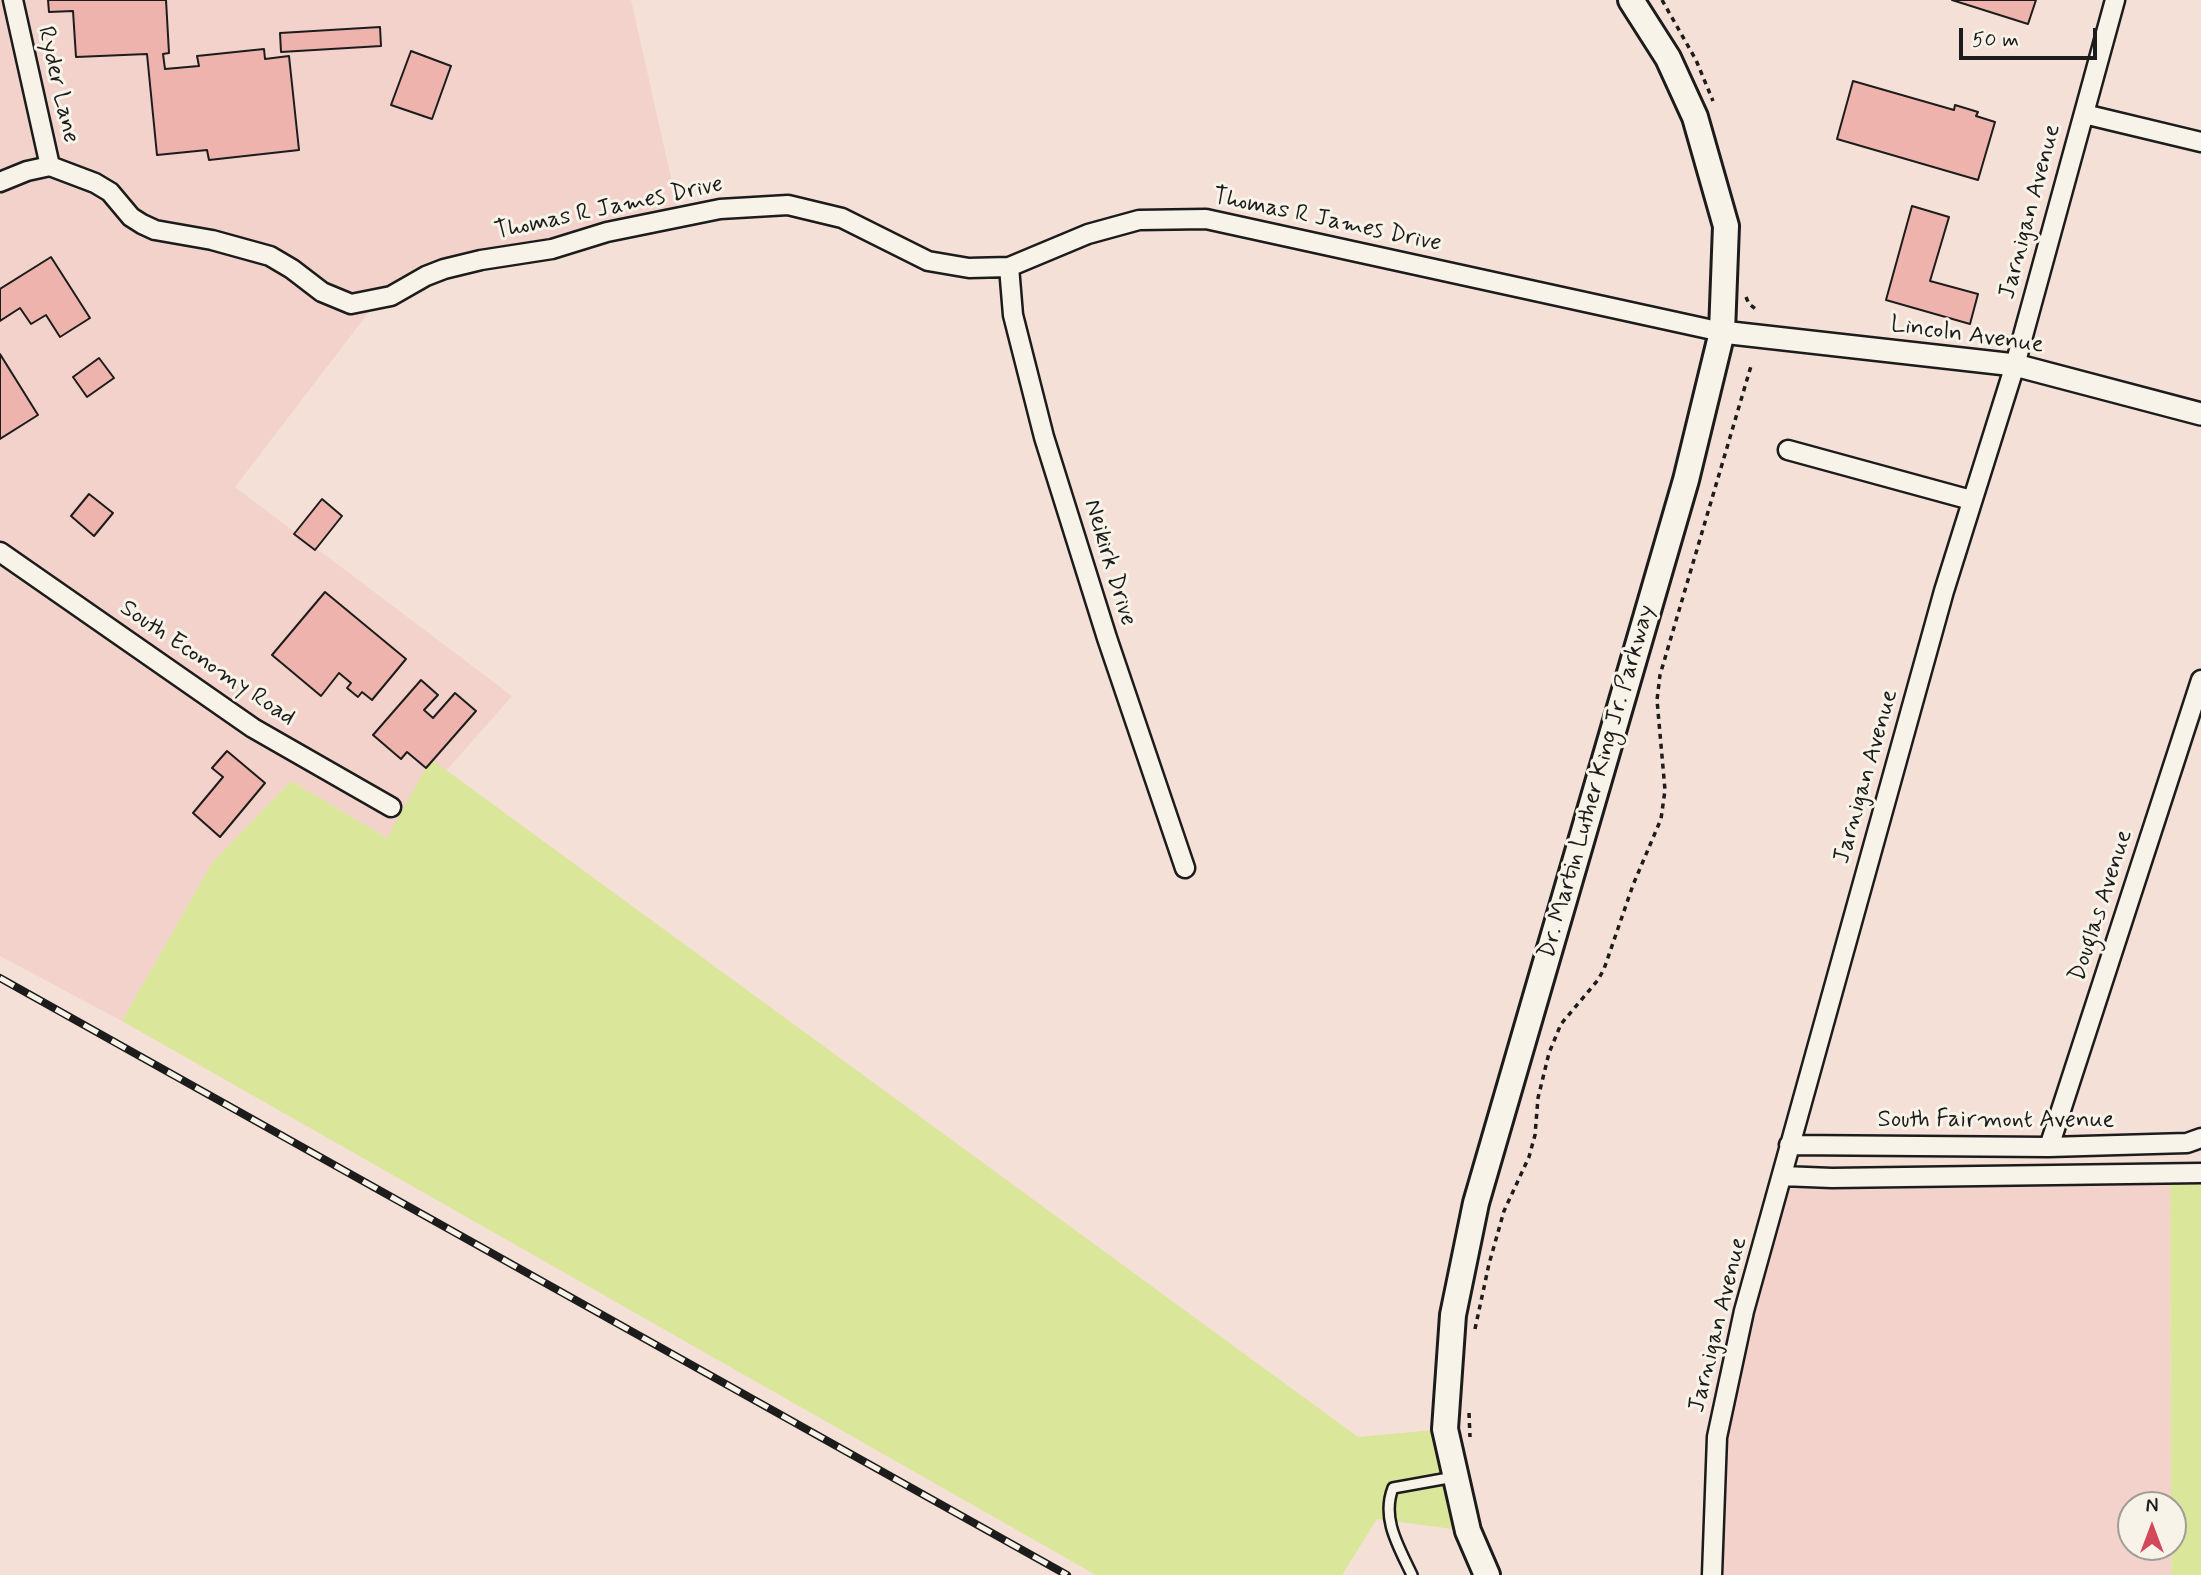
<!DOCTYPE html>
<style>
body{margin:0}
#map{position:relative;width:2201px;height:1575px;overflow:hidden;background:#f4e0d6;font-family:Mynerve,sans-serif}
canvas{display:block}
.north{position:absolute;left:2117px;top:1491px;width:70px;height:70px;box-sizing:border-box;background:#f7f3e8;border:2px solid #9f9d96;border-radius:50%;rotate:0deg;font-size:19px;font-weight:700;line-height:28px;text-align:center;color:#1c1c1c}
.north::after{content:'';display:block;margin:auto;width:24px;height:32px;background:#d1495b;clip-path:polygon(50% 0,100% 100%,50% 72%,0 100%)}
.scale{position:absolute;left:1959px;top:28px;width:138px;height:32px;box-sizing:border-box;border:4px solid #1c1c1c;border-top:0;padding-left:9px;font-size:21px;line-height:24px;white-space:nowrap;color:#1c1c1c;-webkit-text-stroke:5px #f7f3e8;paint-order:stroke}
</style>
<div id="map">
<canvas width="2201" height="1575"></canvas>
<div class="north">N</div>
<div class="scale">50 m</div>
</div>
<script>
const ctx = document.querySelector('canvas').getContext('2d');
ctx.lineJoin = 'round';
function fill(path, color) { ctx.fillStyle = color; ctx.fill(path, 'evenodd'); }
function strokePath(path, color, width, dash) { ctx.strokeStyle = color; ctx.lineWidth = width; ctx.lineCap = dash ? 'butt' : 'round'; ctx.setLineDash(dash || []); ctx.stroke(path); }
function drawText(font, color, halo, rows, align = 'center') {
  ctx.font = font + ' Mynerve,sans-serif'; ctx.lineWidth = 6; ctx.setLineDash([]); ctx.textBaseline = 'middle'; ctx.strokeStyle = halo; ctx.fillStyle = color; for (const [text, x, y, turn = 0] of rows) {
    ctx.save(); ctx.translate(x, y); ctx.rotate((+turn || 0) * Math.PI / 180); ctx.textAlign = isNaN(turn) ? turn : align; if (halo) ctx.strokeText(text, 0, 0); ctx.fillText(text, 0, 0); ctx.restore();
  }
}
fill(new Path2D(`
 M0,0H631L678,209L643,224L451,266L424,292L375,304L235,487L512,696L387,838L291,781L212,863L122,1021L0,956Z
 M2170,1174L2171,1505H2131V1547H2171V1575H1724L1722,1492L1728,1419L1782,1176Z`), '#f2d2ca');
fill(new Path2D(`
 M431,759L1358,1437L1445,1429L1468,1531L1377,1519L1342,1575H1096L122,1021L212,863L291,781L387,838Z
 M2201,1173V1575H2171L2173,1505H2171L2170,1174Z`), '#dae699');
const building = new Path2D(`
 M48,0H166L169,53L163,54L165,69L199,66L197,56L264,49L265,59L289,56L299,150L209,160L207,150L157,155L147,54L76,57L73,11L49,12Z
 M1952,0H2036L2028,24Z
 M380,27L381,46L281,52L280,33Z
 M411,51L451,66L432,119L391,105Z
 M1853,81L1954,110L1955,105L1978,112L1976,116L1995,122L1978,180L1837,139Z
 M1912,206L1949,217L1930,281L1978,294L1970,324L1886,300Z
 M51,257L90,318L60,337L46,315L31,324L20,308L0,321V289Z
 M0,354L38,415L0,439Z
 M99,358L114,378L87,397L73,377Z
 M89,494L113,513L94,536L71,516Z
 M322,499L342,516L315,550L294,534Z
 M325,592L406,659L372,700L362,692L358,697L347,688L351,683L339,673L321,696L272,655Z
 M421,680L438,695L424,710L433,718L455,693L476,711L426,768L407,752L401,759L373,735Z
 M227,751L265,783L220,837L193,813L223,777L212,768Z`);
fill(building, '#eeb3ad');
strokePath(building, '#1c1c1c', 2);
const service = new Path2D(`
 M1412,1575C1399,1547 1381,1519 1393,1488L1454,1477`);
const minor = new Path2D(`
 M13,0L50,166
 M2084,114L2201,142
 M50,166L95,183L110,192L131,217L142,224L155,230L212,240L270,256L292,269L322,292L351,304L391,296L426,276L444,269L481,260L552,249L607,232L720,209L788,205L842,218L928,261L969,268L1009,267L1088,234L1139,220L1206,219L1722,332
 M0,182L27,171L50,166
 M1009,267L1013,315L1044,437L1107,638L1185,868
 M1788,450L1971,500
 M0,552L253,728L391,807
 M1789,1145L2049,1147L2187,1143L2201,1138
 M2049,1147L2201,680
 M1782,1176L1832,1178L2201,1173
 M1712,1575L1717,1437L1744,1311L1944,591L2015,365L2115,0`);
const tertiary = new Path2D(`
 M1722,332L2015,365L2201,414`);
const secondary = new Path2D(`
 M1487,1575L1468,1531L1445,1429L1453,1315L1476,1203L1686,480L1722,332L1726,226L1695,117L1668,58L1631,0`);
strokePath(service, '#1c1c1c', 14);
strokePath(minor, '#1c1c1c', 23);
strokePath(tertiary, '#1c1c1c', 26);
strokePath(secondary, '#1c1c1c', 30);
strokePath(new Path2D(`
 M1662,0L1696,60L1713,101
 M1746,297L1749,304L1757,310
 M1475,1329L1489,1264L1504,1211L1529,1157L1535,1135L1538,1098L1549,1053L1561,1024L1598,980L1604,969L1633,885L1661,819L1665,790L1657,700L1660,675L1751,366
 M1469,1413L1470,1437`), '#1c1c1c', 3.5, [5, 5]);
strokePath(service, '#f7f3e8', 9);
strokePath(minor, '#f7f3e8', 18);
strokePath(tertiary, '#f7f3e8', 21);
strokePath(secondary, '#f7f3e8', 24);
const rail = new Path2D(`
 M0,978L1067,1575`);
strokePath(rail, '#1c1c1c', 8);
strokePath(rail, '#f7f3e8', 5, [16]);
drawText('24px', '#1c1c1c', '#f7f3e8', [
 ["Ryder Lane",57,85,77],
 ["Thomas R James Drive",609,209,-12],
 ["Jarnigan Avenue",2031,212,-75],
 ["Thomas R James Drive",1327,221,12],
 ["Lincoln Avenue",1967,336,8],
 ["Neikirk Drive",1109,563,73],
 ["South Economy Road",207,664,34],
 ["Jarnigan Avenue",1867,777,-74],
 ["Dr. Martin Luther King Jr. Parkway",1598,782,-74],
 ["Douglas Avenue",2102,906,-72],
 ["South Fairmont Avenue",1996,1121],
 ["Jarnigan Avenue",1719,1325,-76]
]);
</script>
